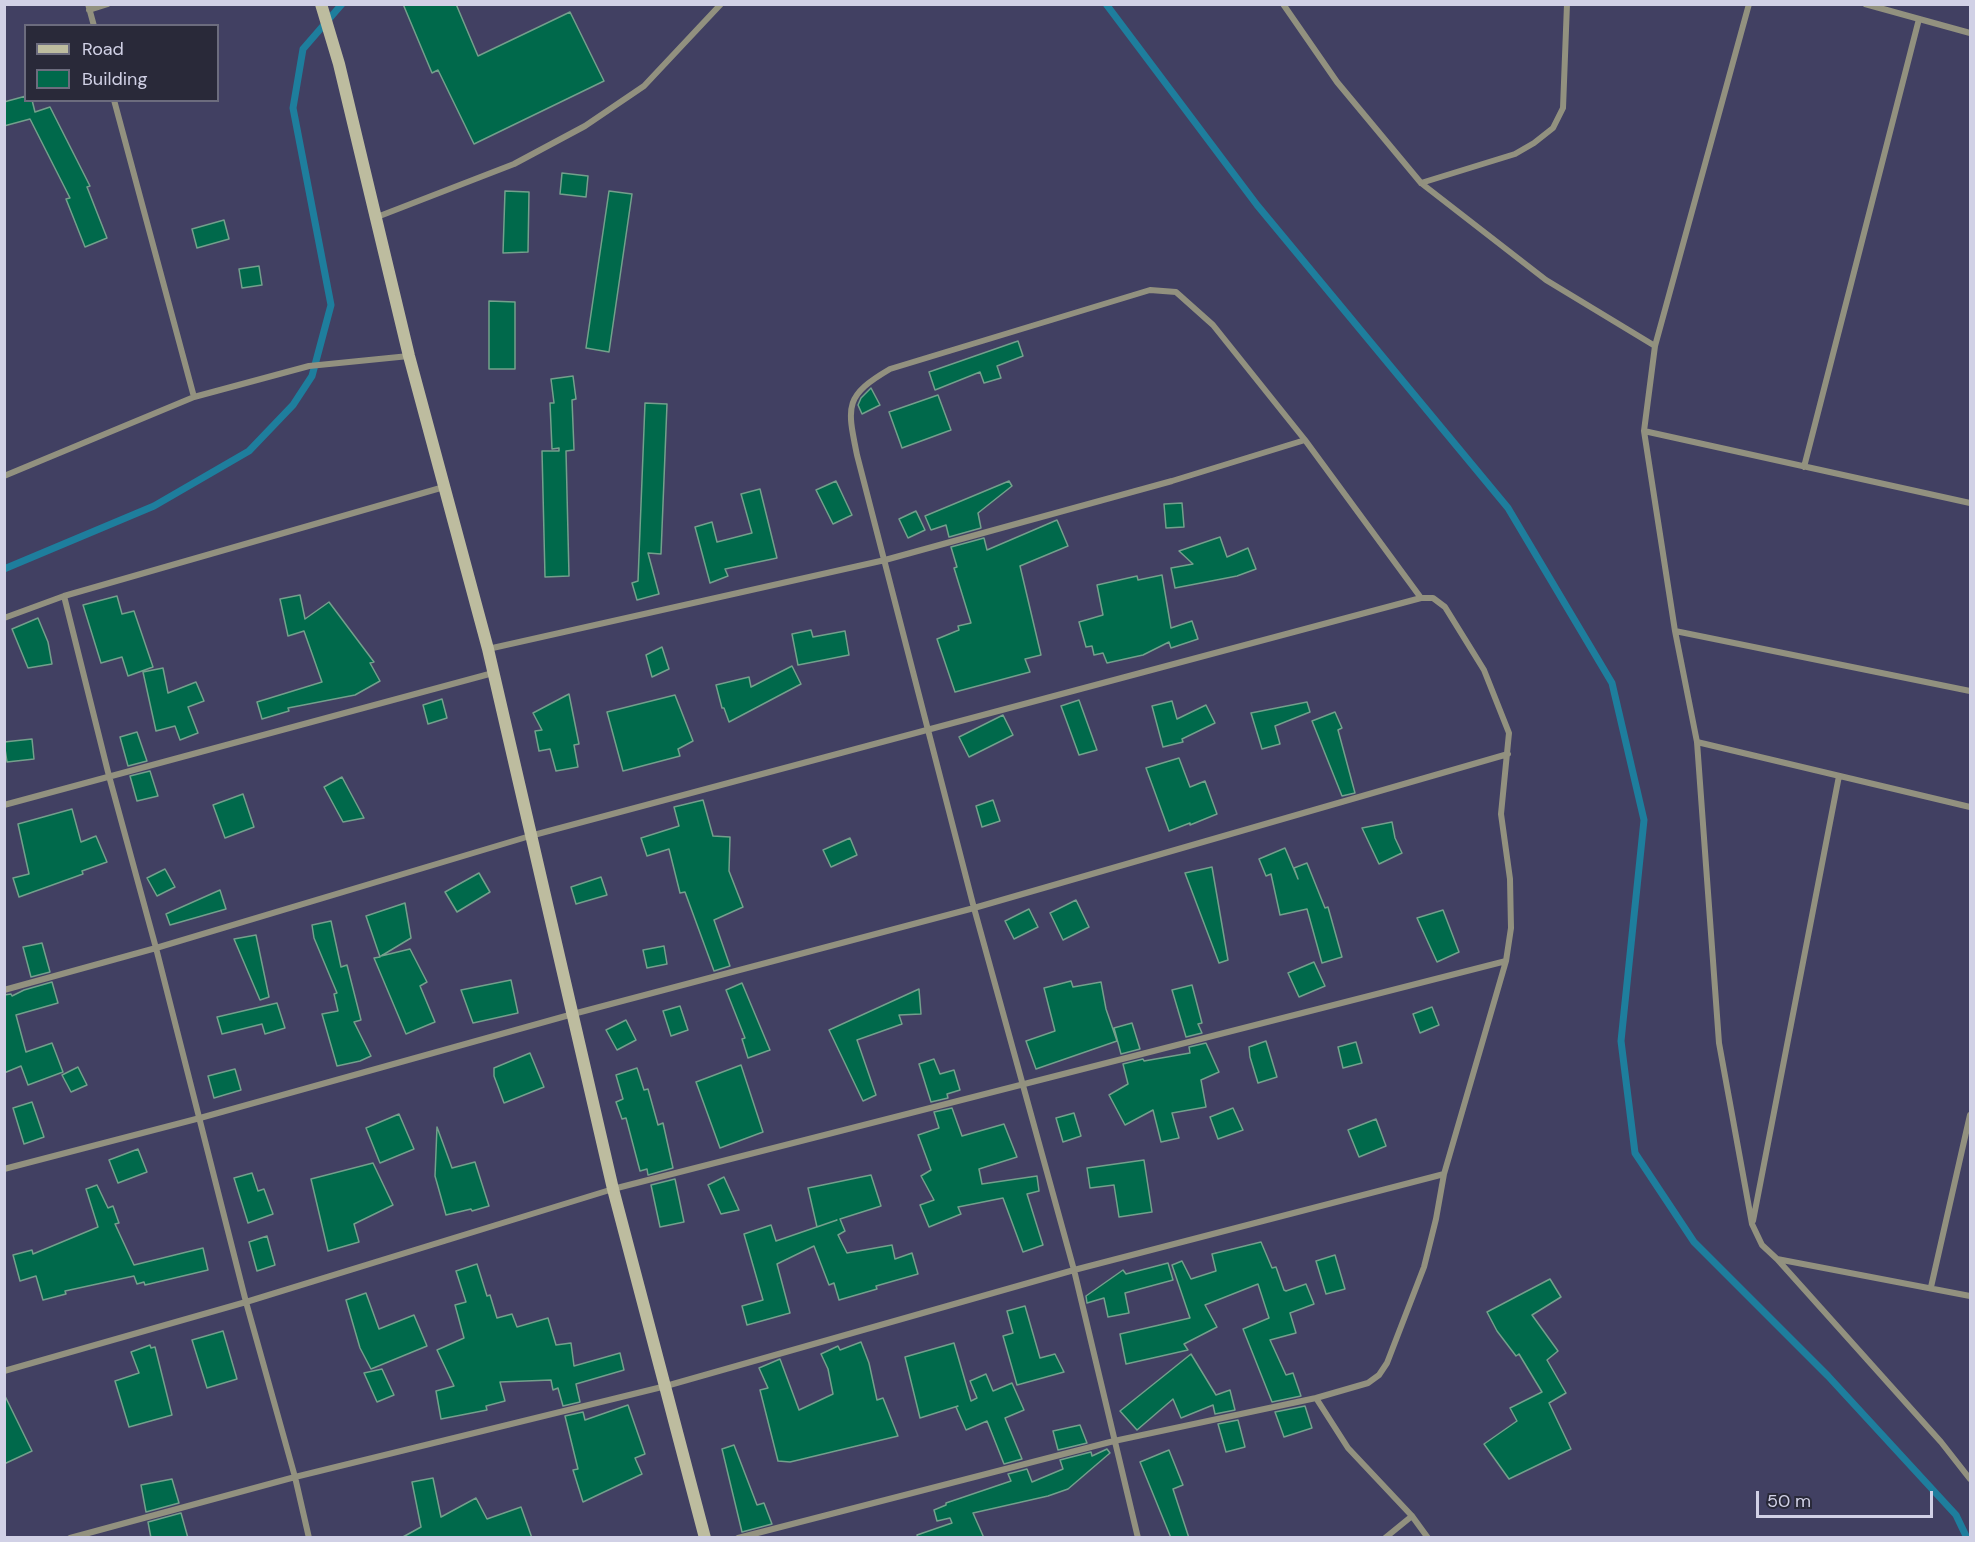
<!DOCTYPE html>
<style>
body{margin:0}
#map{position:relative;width:1975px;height:1542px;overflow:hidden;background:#414062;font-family:"DM Sans",sans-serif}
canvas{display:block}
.frame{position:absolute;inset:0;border:6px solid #d1d1e6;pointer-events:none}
.legend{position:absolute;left:24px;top:24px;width:195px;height:78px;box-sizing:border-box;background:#292939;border:2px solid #6c6c7e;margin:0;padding:8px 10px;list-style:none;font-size:18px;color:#d1d1e6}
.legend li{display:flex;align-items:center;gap:12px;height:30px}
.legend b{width:30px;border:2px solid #6c6c7e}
.scale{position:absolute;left:1756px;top:1491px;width:177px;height:27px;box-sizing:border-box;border:3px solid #d1d1e6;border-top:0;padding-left:8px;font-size:18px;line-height:21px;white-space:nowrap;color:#d1d1e6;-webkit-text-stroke:4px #292939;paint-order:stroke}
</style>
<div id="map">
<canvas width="1975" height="1542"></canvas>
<div class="frame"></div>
<ul class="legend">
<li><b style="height:8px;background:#bdbc9f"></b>Road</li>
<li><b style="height:16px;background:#00694b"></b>Building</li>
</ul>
<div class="scale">50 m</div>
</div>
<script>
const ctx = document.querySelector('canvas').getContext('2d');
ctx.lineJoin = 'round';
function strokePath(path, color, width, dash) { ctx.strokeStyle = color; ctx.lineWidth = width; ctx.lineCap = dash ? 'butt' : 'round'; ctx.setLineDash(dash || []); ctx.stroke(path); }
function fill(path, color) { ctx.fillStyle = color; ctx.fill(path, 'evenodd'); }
strokePath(new Path2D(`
 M1106,4L1257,205L1508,508L1612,683L1644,820L1621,1041L1635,1153L1694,1242L1828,1376L1956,1515L1967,1538
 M4,569L154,506L249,451L293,405L312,376L331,305L293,108L303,49L342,4`), '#1e7e9d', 7);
const building = new Path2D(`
 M403,4H456L478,56L570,12L604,81L474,144L438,70L432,73Z
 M26,96V100H32L35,112L50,107L90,186L87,187L107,238L85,247L66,199L70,198L30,119L4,126V102Z
 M562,173L588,176L586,197L560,194Z
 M505,191L529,192L528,252L503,253Z
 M609,191L632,194L609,352L586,348Z
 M224,220L229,239L197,248L192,229Z
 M259,266L262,285L242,288L239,269Z
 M489,301L515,302V369H489Z
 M1018,341L1023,356L997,366L1001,378L984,383L980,372L935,390L929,372Z
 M573,376L576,399L572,400L574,450L566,451L569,576L545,577L542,451H559V448L552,449L550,403H554L551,379Z
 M871,388L880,405L862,414L858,405L861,398Z
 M938,395L951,430L902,448L889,412Z
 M645,403L667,404L661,554L648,553L659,594L637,600L632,583L638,581Z
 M836,481L852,515L833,524L816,490Z
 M1009,481L1012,486L978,513L981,528L949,537L946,525L931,530L925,516Z
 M760,489L777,558L725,569L728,576L710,583L695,527L712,522L717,542L752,533L741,494Z
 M1182,503L1184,527L1166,528L1164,504Z
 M916,511L925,530L908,538L899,519Z
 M1057,520L1068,546L1020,566L1041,655L1025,659L1030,672L955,692L937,639L959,630L958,626L971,623L954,568L957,567L951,547L984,538L987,550Z
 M1220,537L1227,557L1248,548L1256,569L1237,576L1175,588L1171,568L1193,564L1179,551Z
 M1162,575L1171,628L1192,621L1198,639L1171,648L1169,642L1143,655L1107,663L1103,653L1094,655L1092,646L1086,647L1079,622L1103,615L1097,585L1137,576L1138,580Z
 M300,595L305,619L329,602L374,662L370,663L380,681L355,695L288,708L289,711L262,719L257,702L322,682L304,631L288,636L280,599Z
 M117,596L122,614L134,611L153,667L128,676L122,657L101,663L83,605Z
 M38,618L48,642L52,664L28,668L12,629Z
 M811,630L813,637L845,631L849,655L798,665L792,634Z
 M662,647L669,669L652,677L646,655Z
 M792,666L801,684L729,722L724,708H722L716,685L749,677L751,687Z
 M163,668L168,693L196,682L204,701L188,707L198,733L180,740L175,726L156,731L143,672Z
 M569,694L579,744L574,745L578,767L556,771L550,749L539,751L535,731L542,730L533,713Z
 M675,695L693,741L678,749L680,756L623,771L607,712Z
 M442,699L447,718L428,724L423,705Z
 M1079,700L1097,750L1079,755L1061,706Z
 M1172,701L1177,719L1206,705L1215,723L1182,739L1183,742L1163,747L1152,706Z
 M1307,702L1310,712L1275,726L1280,744L1262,749L1251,713Z
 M1335,712L1342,728L1338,730L1355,793L1342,796L1312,721Z
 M1003,715L1013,735L969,757L959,737Z
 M137,732L147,761L128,766L120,737Z
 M32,739L34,759L7,762L4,742Z
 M1179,758L1190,787L1205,781L1217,814L1190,825V823L1169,831L1146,768Z
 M150,771L158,796L137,801L130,776Z
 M342,777L364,818L343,822L324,787Z
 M243,794L254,827L225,838L213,805Z
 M703,800L713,836L730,837L729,871L743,907L714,920L730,966L714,971L685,892L680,893L669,849L647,856L641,838L679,826L674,807Z
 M993,800L1000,821L982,827L976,806Z
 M72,809L81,842L96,836L107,862L82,871L83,874L19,897L13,878L29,874L18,824Z
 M1392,822L1395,838L1402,853L1379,864L1362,828Z
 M850,838L857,855L831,867L823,850Z
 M1285,848L1298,879L1294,868L1307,863L1325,908L1328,907L1342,957L1322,963L1307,909L1280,915L1271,874L1266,876L1259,859Z
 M1212,867L1228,960L1219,963L1185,873Z
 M165,869L175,887L157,896L147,878Z
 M479,873L490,892L457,912L445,892Z
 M601,877L607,895L576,904L571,887Z
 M220,890L226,909L170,925L166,914Z
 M1076,900L1089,927L1063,940L1050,913Z
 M405,903L411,938L381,956L410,949L427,982L420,986L435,1022L406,1034L374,958L380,957L366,916Z
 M1029,909L1038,927L1014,939L1005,921Z
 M1443,910L1459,952L1437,962L1417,918Z
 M331,921L341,967L347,965L361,1020L354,1022L371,1056L360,1061L337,1066L322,1014L338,1011L334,994L337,993L314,938L312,925Z
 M256,935L269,997L260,1000L234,939Z
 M42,943L50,972L31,977L23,947Z
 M664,946L667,964L647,968L643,950Z
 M1314,962L1325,986L1299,997L1288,973Z
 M511,980L518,1013L473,1023L461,990Z
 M1071,981L1073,987L1101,982L1106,1009L1117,1041L1036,1069L1026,1041L1055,1031L1044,988Z
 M52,982L58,1003L16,1015L26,1052L52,1043L63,1072L28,1085L21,1066L4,1073V995L11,994L12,996L24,990Z
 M742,983L770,1050L748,1058L742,1039L745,1038L726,990Z
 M1192,985L1202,1023L1198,1024L1202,1033L1186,1037L1172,990Z
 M919,989L921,1014L899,1015L902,1024L857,1040L876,1095L863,1101L829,1030Z
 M277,1003L285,1028L265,1034L262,1024L222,1034L217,1017Z
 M680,1006L688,1030L671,1036L663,1011Z
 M1432,1007L1439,1025L1420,1033L1413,1014Z
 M626,1020L636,1040L617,1050L606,1030Z
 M1132,1023L1140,1049L1121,1054L1114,1028Z
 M1266,1041L1277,1077L1258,1083L1250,1057L1249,1047Z
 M1356,1042L1362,1063L1343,1068L1338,1047Z
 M1206,1043L1219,1072L1201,1080L1206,1107L1172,1113L1179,1138L1161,1142L1153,1110L1125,1125L1109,1095L1128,1084L1123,1064L1143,1059L1144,1061L1190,1053L1189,1047Z
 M530,1053L544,1087L504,1103L494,1076V1068Z
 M934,1059L940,1074L954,1070L960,1090L947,1094L948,1098L931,1102L919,1064Z
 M741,1065L763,1132L720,1148L696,1082Z
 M78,1067L87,1085L71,1092L62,1075Z
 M637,1068L644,1090L648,1089L658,1125L663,1123L673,1168L648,1175L647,1169L640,1171L626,1118L622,1119L616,1102L623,1099L616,1075Z
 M235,1069L241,1090L214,1098L208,1076Z
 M32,1102L44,1137L24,1144L13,1108Z
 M952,1108L962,1136L1004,1124L1017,1157L979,1169L982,1184L1037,1176L1039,1191L1027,1194L1043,1245L1023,1252L1003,1198L958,1207L961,1214L929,1227L920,1205L934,1200L921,1176L931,1170L918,1135L939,1128L934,1112Z
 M1233,1108L1243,1130L1218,1139L1210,1117Z
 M1074,1113L1081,1136L1063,1142L1056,1118Z
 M399,1114L414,1149L380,1163L366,1128Z
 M1376,1119L1386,1146L1359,1157L1348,1130Z
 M437,1127L452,1168L475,1162L489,1206L472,1211L471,1209L446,1215L435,1176Z
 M138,1149L147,1172L118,1183L109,1160Z
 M1144,1160L1152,1212L1119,1217L1114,1185L1090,1188L1087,1168Z
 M373,1163L393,1205L354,1224L359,1242L328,1251L311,1179Z
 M252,1173L258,1191L264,1189L273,1214L248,1223L234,1178Z
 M871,1175L881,1206L840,1219L845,1231L838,1235L847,1253L892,1245L895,1259L912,1253L918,1274L876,1286L877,1289L839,1300L834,1283L829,1285L814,1246L777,1264L790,1313L747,1325L742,1306L763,1300L744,1234L771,1225L776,1241L837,1220L817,1227L808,1188Z
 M724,1177L739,1210L721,1214L708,1185Z
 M675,1179L684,1222L660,1227L651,1185Z
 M97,1185L108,1208L113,1206L119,1223L115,1224L134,1265L203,1248L208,1270L145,1285L144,1282L137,1284L134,1276L65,1291L66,1294L43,1300L36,1276L20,1281L13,1255L32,1250L33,1254L98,1227L86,1189Z
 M267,1236L275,1265L257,1271L249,1242Z
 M1261,1242L1272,1268L1276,1267L1284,1290L1286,1291L1306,1284L1314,1304L1290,1313L1296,1333L1270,1340L1286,1375L1293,1373L1301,1396L1272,1402L1243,1329L1269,1318L1258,1284L1205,1305L1217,1327L1184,1344L1188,1350L1126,1364L1120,1334L1190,1318L1172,1265L1182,1261L1191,1279L1216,1271L1212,1254Z
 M1335,1255L1345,1289L1326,1294L1316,1261Z
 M1168,1263L1173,1280L1125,1293L1129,1313L1108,1317L1104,1298L1087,1303L1086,1296L1123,1270L1126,1274Z
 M477,1264L487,1296L490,1295L497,1318L512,1314L517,1327L548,1318L556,1345L571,1343L574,1366L620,1353L624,1370L576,1384L580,1402L563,1406L558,1388L553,1390L551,1380L500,1382L505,1401L486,1406L487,1410L441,1419L436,1391L454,1386L437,1350L464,1338L455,1305L466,1302L456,1271Z
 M1550,1279L1561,1297L1532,1315L1558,1351L1547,1360L1566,1393L1549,1403L1571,1449L1509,1479L1484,1444L1517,1421L1510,1408L1542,1392L1519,1354L1516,1356L1497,1331L1487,1312Z
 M366,1293L379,1329L414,1315L427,1346L371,1369L360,1348L346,1300Z
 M1025,1306L1040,1358L1055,1354L1064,1372L1017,1385L1003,1336L1013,1333L1007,1311Z
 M223,1331L237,1379L207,1388L192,1340Z
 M861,1342L869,1363L877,1400L883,1398L898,1436L790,1462L778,1461L760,1390L768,1388L759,1368L780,1359L799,1410L833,1394L828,1369L821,1354L838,1346L840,1350Z
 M954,1343L971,1401L977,1398L970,1381L986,1374L993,1391L1012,1383L1024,1410L1005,1418L1022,1459L1004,1464L987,1421L966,1430L956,1407L958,1406L920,1418L905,1357Z
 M150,1345L151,1348L155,1347L172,1415L129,1427L115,1381L139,1373L131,1352Z
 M1191,1354L1216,1395L1230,1390L1235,1410L1215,1414L1213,1405L1181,1418L1173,1399L1137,1430L1120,1411Z
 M382,1369L394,1395L377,1402L364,1373Z
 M4,1394L32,1451L4,1464Z
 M628,1405L645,1454L635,1458L642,1474L583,1502L573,1470L578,1469L565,1416L583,1412L585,1420Z
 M1305,1406L1312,1428L1284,1437L1275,1412Z
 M1238,1420L1245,1447L1226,1452L1218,1424Z
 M1080,1425L1087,1443L1058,1450L1053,1431Z
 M734,1445L757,1505L764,1503L772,1524L742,1532L722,1449Z
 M1107,1449L1110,1453L1068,1489L1048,1496L973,1513L984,1538H918L917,1535L952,1523L950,1518L937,1521L934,1510L946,1505V1503L1011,1481L1008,1474L1027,1469L1032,1482L1063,1469L1060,1460L1091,1452L1092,1456Z
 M1169,1450L1183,1485L1173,1489L1189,1538H1171L1140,1462Z
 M433,1478L441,1517L476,1498L487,1519L521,1507L532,1538H401L421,1527L412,1482Z
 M172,1479L179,1503L146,1512L141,1485Z
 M181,1513L188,1538H151L148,1522Z`);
fill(building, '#00694b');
strokePath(building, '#73a08c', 1.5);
strokePath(new Path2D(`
 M88,4L94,26
 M1283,4L1337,82L1421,183L1546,280L1655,346
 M1749,4L1655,346L1644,431L1675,631L1697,742L1970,807
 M1865,4L1970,33
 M89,10L108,4
 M114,100L194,397
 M1421,183L1515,154L1534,143L1553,128L1563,108L1567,4
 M377,217L514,164L585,126L644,86L721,4
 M1644,431L1970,503
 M1804,467L1919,19
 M4,476L194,397L309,366L409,356
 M64,596L109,776L156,948L246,1302L295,1477L309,1538
 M4,618L64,596L444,487
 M1675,631L1970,691
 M488,649L885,560L1172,481L1305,440
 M1697,742L1719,1043L1752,1224L1762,1245L1777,1259L1941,1442L1970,1479
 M4,805L493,673
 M4,990L156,948L530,836L1421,598H1433L1445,607L1484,670L1509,733L1501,814L1510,879L1511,928L1506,961L1444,1174L1436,1219L1424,1267L1387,1363L1379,1375L1368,1383L1316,1398L1114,1441L738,1538
 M4,1169L200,1118L573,1014L974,908L1508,754
 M1753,1221L1839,776
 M1777,1259L1970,1296
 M1931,1287L1970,1115
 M4,1371L246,1302L613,1189L1506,961
 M1316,1398L1348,1448L1412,1516L1428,1538
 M70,1538L295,1477L666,1386L1074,1270L1444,1174
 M1138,1538L1074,1270L974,908L857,455C847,406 844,396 890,369L1150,290L1176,292L1213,325L1305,440L1421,598
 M1385,1538L1412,1516`), '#92917f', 6);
strokePath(new Path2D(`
 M321,4L339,64L409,356L488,649L613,1189L705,1538`), '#bdbc9f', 12);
</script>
